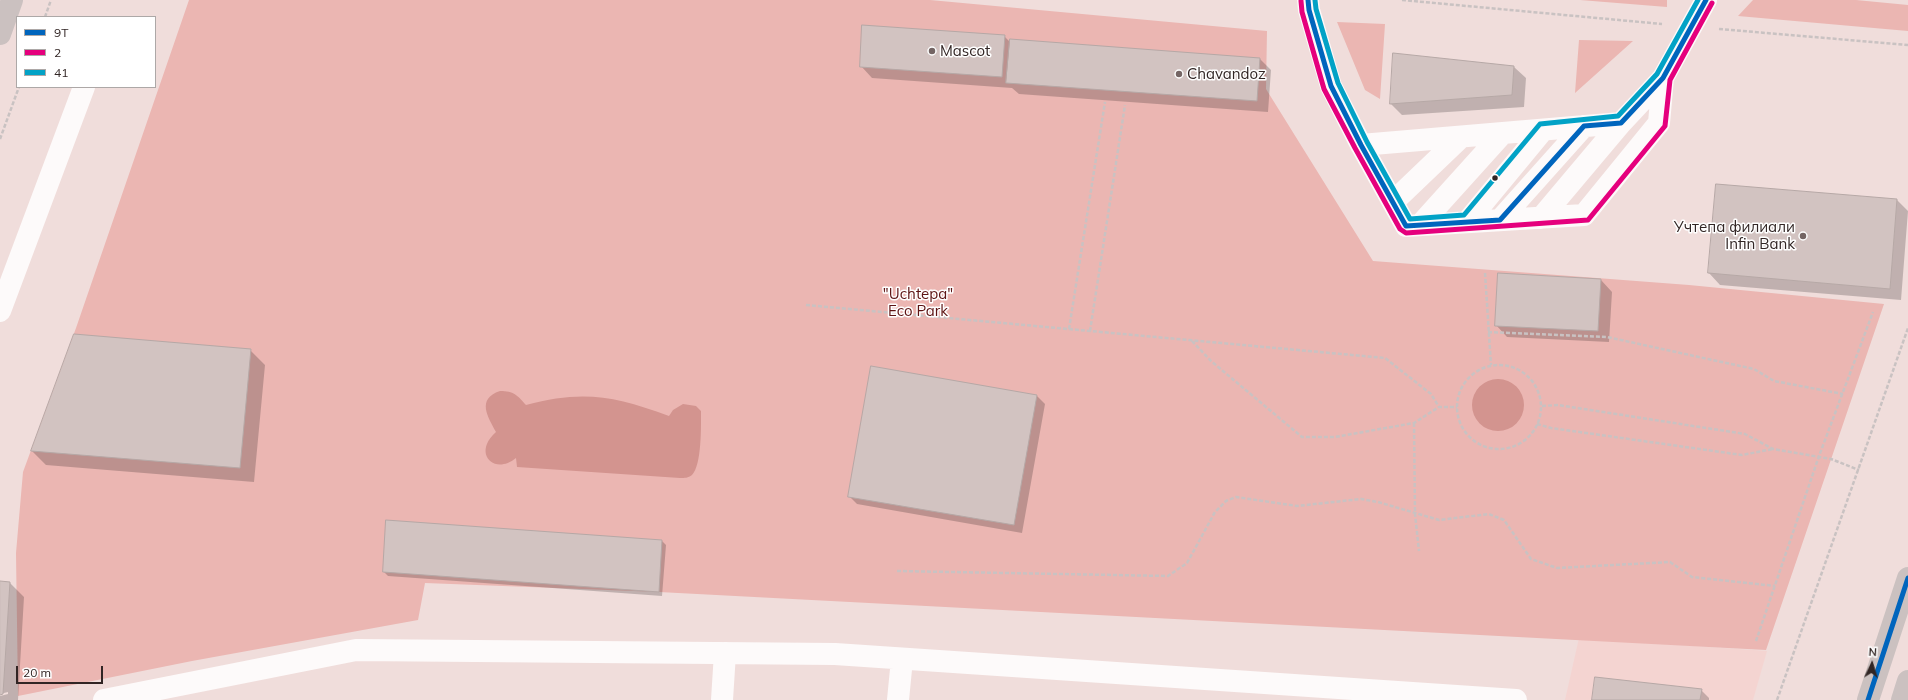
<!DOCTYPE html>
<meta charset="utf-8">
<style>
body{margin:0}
#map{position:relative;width:1908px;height:700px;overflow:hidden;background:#f0dddb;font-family:Mulish,sans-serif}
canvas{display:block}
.legend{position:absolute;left:16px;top:16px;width:140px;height:72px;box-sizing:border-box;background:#fff;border:1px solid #ada8a7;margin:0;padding:5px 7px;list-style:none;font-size:12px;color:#312524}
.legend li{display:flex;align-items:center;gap:8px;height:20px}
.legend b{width:20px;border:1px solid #ada8a7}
.north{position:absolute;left:1852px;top:644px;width:40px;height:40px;-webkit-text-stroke:3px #fff;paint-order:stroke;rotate:4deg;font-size:11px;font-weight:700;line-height:16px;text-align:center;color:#312524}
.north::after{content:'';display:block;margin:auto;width:14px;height:18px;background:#312524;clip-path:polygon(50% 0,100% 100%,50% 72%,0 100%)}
.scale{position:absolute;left:16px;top:666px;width:87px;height:18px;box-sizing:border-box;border:2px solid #312524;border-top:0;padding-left:5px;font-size:12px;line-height:14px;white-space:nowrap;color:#312524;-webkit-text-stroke:3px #fff;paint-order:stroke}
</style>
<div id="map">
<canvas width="1908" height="700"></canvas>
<ul class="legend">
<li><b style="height:5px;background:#0065bd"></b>9Т</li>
<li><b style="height:5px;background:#e5007d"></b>2</li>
<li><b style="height:5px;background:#02a2c6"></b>41</li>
</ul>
<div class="north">N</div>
<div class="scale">20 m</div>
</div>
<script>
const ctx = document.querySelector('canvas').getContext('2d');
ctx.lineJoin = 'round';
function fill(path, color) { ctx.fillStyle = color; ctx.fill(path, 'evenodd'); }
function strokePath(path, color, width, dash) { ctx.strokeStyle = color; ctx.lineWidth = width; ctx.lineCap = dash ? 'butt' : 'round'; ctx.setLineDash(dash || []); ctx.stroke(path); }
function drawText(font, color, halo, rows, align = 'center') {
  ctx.font = font + ' Mulish,sans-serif'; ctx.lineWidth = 3; ctx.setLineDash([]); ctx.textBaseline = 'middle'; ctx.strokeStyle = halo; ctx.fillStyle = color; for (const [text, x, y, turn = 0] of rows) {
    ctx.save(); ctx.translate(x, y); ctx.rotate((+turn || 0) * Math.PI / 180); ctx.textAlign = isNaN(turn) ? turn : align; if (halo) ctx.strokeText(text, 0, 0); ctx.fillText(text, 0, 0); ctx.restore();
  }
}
fill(new Path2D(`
 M1579,638L1767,651L1753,700H1565Z`), '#f4d4d1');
fill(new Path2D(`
 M189,0H930L1267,31L1266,89L1373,261L1689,285L1884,304L1766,650L659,592L425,583L418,620L192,661L18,696L16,553L23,472L76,328Z
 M1580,0H1667V7Z
 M1753,0H1856L1908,5V31L1738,16Z
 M1337,22L1385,24L1380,99L1365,90Z
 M1579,40L1633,41L1575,93Z`), '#ebb6b2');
fill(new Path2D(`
 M1472 405a26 26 0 1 1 52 0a26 26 0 1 1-52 0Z
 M500,391C514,391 517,395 526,405C583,390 614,396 669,416L673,410L683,404L696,406L701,411C701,425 702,465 692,475C688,478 685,478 680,478L517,467L516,458C494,476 472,453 496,432C488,417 476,399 500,391Z`), '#d3948f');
fill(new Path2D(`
 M1004,36L1010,42L1260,59L1271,70L1268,112L1019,94L1012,88L872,78L861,66Z
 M1394,54L1514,67L1526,78L1524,107L1402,115L1391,104Z
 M1716,185L1897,200L1908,211L1901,300L1720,285L1709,273Z
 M1601,280L1612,292L1609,342L1507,337L1496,325Z
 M250,350L265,365L254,482L46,465L32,451Z
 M1037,396L1045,404L1022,533L857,504L849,496Z
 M662,541L666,545L662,596L388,576L384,572Z
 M0,582L10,583L24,597L18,700H0V696L8,694V692L0,694Z
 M1701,690L1709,698V700H1593Z`), '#0003');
const building = new Path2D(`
 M862,25L1005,35L1002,77L860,67Z
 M1010,39L1260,58L1257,101L1006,83Z
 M1393,53L1514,66L1512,95L1390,104Z
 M1716,184L1897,199L1890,289L1708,273Z
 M1498,273L1601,279L1598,331L1495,326Z
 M74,334L251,349L240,468L31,451Z
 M871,366L1037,395L1014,525L848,497Z
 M386,520L662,540L659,592L383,572Z
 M0,581L10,582L3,694L0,695Z
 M1595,677L1702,689L1700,700H1592Z`);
fill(building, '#d2c3c1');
strokePath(building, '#b6a8a6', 1);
strokePath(new Path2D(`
 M1402,0L1662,24
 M45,17L51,0
 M1719,29L1908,45
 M0,139L19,87
 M1485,273L1491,365
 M806,305L1385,358L1431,394L1439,407H1457
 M1069,329L1105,102
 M1090,331L1125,105
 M1488,332L1607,337L1754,369L1774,381L1843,394
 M1192,341L1211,361L1302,437H1335L1414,423L1439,407
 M1457 407a42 42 0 1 1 84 0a42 42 0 1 1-84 0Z
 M1542,406L1558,405L1745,434L1773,449L1831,459L1859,470
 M1414,423L1415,514L1419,551
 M1537,424L1551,428L1742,455L1773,449
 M897,571L1168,576L1187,563L1215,512L1226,501L1236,497L1297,506L1361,499L1378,502L1439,520L1489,514L1504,520L1531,559L1557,568L1670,562L1692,577L1775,586
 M1756,641L1819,456L1873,312
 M1777,700L1908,328`), '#c9c2c2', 2.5, [4, 2]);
strokePath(new Path2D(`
 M1308,0L1309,10L1331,86L1361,145L1406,226L1584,215L1659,123L1663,78
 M1361,145L1621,123
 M1393,202L1461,137
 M1541,218L1621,123L1663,78L1706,0
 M1500,220L1584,126
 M1467,222L1543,130
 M1420,225L1503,133
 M0,311L84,87
 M104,700L356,650L835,654L1516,700
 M722,700L725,653
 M898,700L902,659`), '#fdfafa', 22);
strokePath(new Path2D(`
 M0,34L12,0
 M1868,700L1908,578
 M1902,700L1908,681`), '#cbc1c0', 22);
strokePath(new Path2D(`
 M1308,0L1309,10L1331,86L1361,145L1406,226L1500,220L1584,126L1621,123L1663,78L1706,0
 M1868,700L1908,578`), '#0065bd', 5);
strokePath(new Path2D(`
 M1301,1L1302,12L1324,89L1355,148L1400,229L1406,233L1588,220L1665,126L1670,80L1712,3`), '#e5007d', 5);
strokePath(new Path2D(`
 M1315,0L1316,9L1338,83L1367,142L1410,219L1464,215L1540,124L1618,116L1657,74L1698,0`), '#02a2c6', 5);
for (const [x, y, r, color] of [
 [932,51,4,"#746564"],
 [1179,74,4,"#746564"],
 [1495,178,3.5,"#312524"],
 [1803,236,4,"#746564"]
]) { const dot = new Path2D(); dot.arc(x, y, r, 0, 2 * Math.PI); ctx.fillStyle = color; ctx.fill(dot); strokePath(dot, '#fff', 1.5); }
drawText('15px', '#312524', '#fff', [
 ["Mascot",940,51],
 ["Chavandoz",1187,74],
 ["Учтепа филиали",1795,227,"right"],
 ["Infin Bank",1795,244,"right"]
], 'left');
drawText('15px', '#5d1313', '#fff', [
 ["\"Uchtepa\"",918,294],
 ["Eco Park",918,311]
]);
</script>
